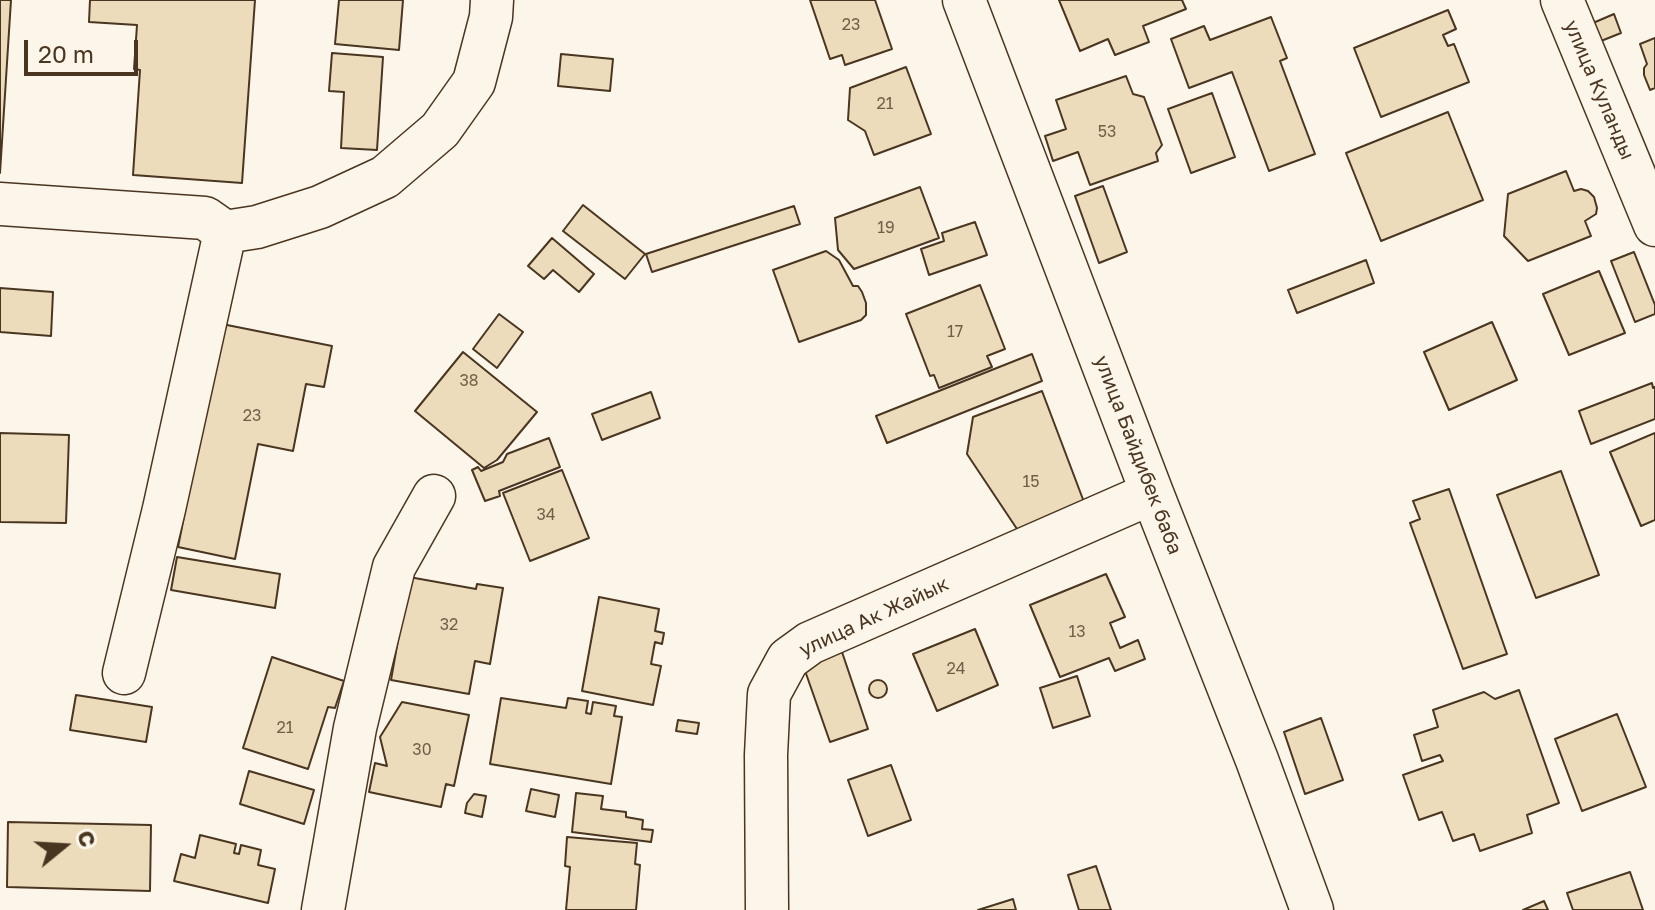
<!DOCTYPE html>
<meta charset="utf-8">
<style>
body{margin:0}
#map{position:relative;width:1655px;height:910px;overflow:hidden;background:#fbf6e9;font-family:"Golos Text",sans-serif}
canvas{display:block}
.north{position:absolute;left:24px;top:806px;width:80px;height:80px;-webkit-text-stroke:6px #fbf6e9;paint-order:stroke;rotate:72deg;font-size:22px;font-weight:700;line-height:32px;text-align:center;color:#4a3520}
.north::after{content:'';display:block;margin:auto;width:28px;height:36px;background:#4a3520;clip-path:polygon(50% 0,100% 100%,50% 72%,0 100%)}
.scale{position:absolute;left:24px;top:40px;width:114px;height:36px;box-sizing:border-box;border:4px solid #4a3520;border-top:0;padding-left:10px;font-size:24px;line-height:28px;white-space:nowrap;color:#4a3520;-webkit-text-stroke:6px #fbf6e9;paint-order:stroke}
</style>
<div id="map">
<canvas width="1655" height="910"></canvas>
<div class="north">С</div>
<div class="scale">20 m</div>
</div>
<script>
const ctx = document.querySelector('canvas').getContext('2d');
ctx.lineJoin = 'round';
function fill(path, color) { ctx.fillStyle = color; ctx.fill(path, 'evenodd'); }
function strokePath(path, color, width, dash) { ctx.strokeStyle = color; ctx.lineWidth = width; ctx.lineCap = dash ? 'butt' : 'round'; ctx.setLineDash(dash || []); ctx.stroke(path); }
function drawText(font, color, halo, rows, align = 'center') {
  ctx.font = font + ' "Golos Text",sans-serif'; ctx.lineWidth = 6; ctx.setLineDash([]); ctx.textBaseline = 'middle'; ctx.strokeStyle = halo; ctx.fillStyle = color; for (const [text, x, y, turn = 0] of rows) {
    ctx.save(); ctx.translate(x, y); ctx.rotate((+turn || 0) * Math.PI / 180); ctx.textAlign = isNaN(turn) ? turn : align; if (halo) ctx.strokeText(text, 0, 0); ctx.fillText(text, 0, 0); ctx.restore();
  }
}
const building = new Path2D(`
 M0,0H11L0,173Z
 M90,0H255L242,183L133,175L140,70L134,69L137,25L89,22Z
 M339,0H403L399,50L335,44Z
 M810,0H875L892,49L845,65L842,55L830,59Z
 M1059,0H1182L1186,9L1143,26L1149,42L1115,55L1108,39L1080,51Z
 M1448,10L1456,29L1443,35L1448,46L1454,44L1469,82L1381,117L1354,48Z
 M1614,14L1621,33L1601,41L1593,23Z
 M1271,17L1287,58L1280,61L1315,154L1269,171L1232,72L1189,88L1171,39L1204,26L1210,40Z
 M1655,38V88L1650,90L1644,75V68L1647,64L1640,44Z
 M332,53L383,57L377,150L341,148L344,92L329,91Z
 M561,54L613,59L610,91L558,86Z
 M906,67L931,134L874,155L865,131L848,120L850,88Z
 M1126,76L1133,94L1144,97L1162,145L1156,153L1158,161L1090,185L1078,152L1053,161L1045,136L1066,129L1056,100Z
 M1212,93L1235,157L1191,173L1168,109Z
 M1448,112L1483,200L1381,241L1346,153Z
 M1566,171L1574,191L1581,189L1588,191L1594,197L1597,208L1596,214L1585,221L1591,236L1528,261L1504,236L1508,194Z
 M1103,186L1127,252L1099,263L1075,196Z
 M920,187L939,238L854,269L838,250L835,218Z
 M583,205L645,254L625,279L563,231Z
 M794,206L800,224L652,272L646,254Z
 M975,222L987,255L929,275L921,249L944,241L942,233Z
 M552,238L594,274L579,292L553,270L544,279L528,266Z
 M826,251L839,260L853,286H858L862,292L866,303V315L861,320L799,342L773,270Z
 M1634,252L1655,305V314L1635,322L1611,261Z
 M1366,260L1374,283L1297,313L1288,290Z
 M1599,271L1625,333L1569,355L1543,294Z
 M980,285L1005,349L987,356L992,367L939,388L934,375L930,376L906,314Z
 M0,288L53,292L51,336L0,332Z
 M499,314L523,332L497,368L473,349Z
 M1492,322L1517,380L1449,410L1424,352Z
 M222,324L332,346L324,387L306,384L293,451L258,444L235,559L178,547Z
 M463,352L537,412L497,460L484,468L415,411Z
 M1032,354L1042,381L887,443L876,416Z
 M1652,383L1653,388L1655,387V419L1591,444L1579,411Z
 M1042,391L1087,510L1021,535L967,454L973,417Z
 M651,392L660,418L602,440L592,414Z
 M0,433L69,435L66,523L0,522Z
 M1655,433V520L1641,526L1610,452Z
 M549,438L560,467L499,491L500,496L485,501L472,470L478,467L481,471L503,462L507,454Z
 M562,470L589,538L530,561L503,493Z
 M1561,471L1599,575L1536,598L1497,495Z
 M1449,489L1507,654L1463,669L1410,523L1420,519L1413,501Z
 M177,557L280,574L275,608L171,590Z
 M1106,574L1125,617L1110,623L1120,648L1138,640L1145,659L1115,671L1109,658L1060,677L1030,605Z
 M409,577L476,589L477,584L503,588L490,664L475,661L469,694L391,680Z
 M599,597L659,609L655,631L664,633L662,644L655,642L651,664L661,666L653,705L582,691Z
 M975,629L998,685L937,711L913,654Z
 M842,652L868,729L830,742L803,665Z
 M272,657L344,681L335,708L328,707L308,769L243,748Z
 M1077,676L1090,716L1053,728L1040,688Z
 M869 689a9 9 0 1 1 18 0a9 9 0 1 1-18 0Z
 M1519,690L1559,803L1527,815L1532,833L1480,851L1474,834L1453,841L1442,812L1419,820L1403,775L1443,761L1440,755L1422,761L1414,735L1438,727L1433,710L1484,692L1495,699Z
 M76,695L152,707L146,742L70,730Z
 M501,698L566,708L568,698L588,701L586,713L591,714L593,702L616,706L614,716L622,717L611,784L490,764Z
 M402,702L469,715L454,786L446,784L441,807L369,792L375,763L387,766L380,737Z
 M1617,714L1646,787L1582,811L1555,739Z
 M1321,718L1343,780L1305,794L1284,732Z
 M678,720L699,723L697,734L676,731Z
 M891,765L911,820L868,836L848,780Z
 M249,771L314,790L304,824L240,804Z
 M531,789L559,795L555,817L526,811Z
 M576,793L603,796L601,809L626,812V817L643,820L642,829L653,830L651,842L572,832Z
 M474,794L486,796L482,817L465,813L467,803Z
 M8,822L151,825L150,891L7,887Z
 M200,835L236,844L234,853L239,854L241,845L261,850L258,865L275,869L268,903L174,881L181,854L195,858Z
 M567,837L637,843L635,864L640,865L636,910H566L570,867L565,866Z
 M1096,866L1111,910H1079L1068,875Z
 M1630,872L1643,910H1573L1567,893Z
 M1013,899L1016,910H978Z
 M1544,901L1548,910H1523Z`);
fill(building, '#ecdcbc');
strokePath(building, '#4a3520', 2);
const minor = new Path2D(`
 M964,0L1152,493L1257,760L1312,910
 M1562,0L1655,225
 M0,204L205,218L225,232L164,509L124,673
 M225,232L257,227L320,207L385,177L440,130L474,82L491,17L492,0
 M323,910L355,728L394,567L434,496
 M767,910L766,755L769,694L788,659L810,643L1152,493`);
strokePath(minor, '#4a3520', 45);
strokePath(minor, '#fbf6e9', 42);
drawText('16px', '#725f47', null, [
 ["23",851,25],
 ["21",885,104],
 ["53",1107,132],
 ["19",886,228],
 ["17",955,332],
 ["38",469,381],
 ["23",252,416],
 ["15",1031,482],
 ["34",546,515],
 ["32",449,625],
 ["13",1077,632],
 ["24",956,669],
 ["21",285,728],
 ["30",422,750]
]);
drawText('20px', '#4a3520', '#fbf6e9', [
 ["улица Куланды",1599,90,67],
 ["улица Байдибек баба",1138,455,69],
 ["улица Ак Жайык",874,617,-25]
]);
</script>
